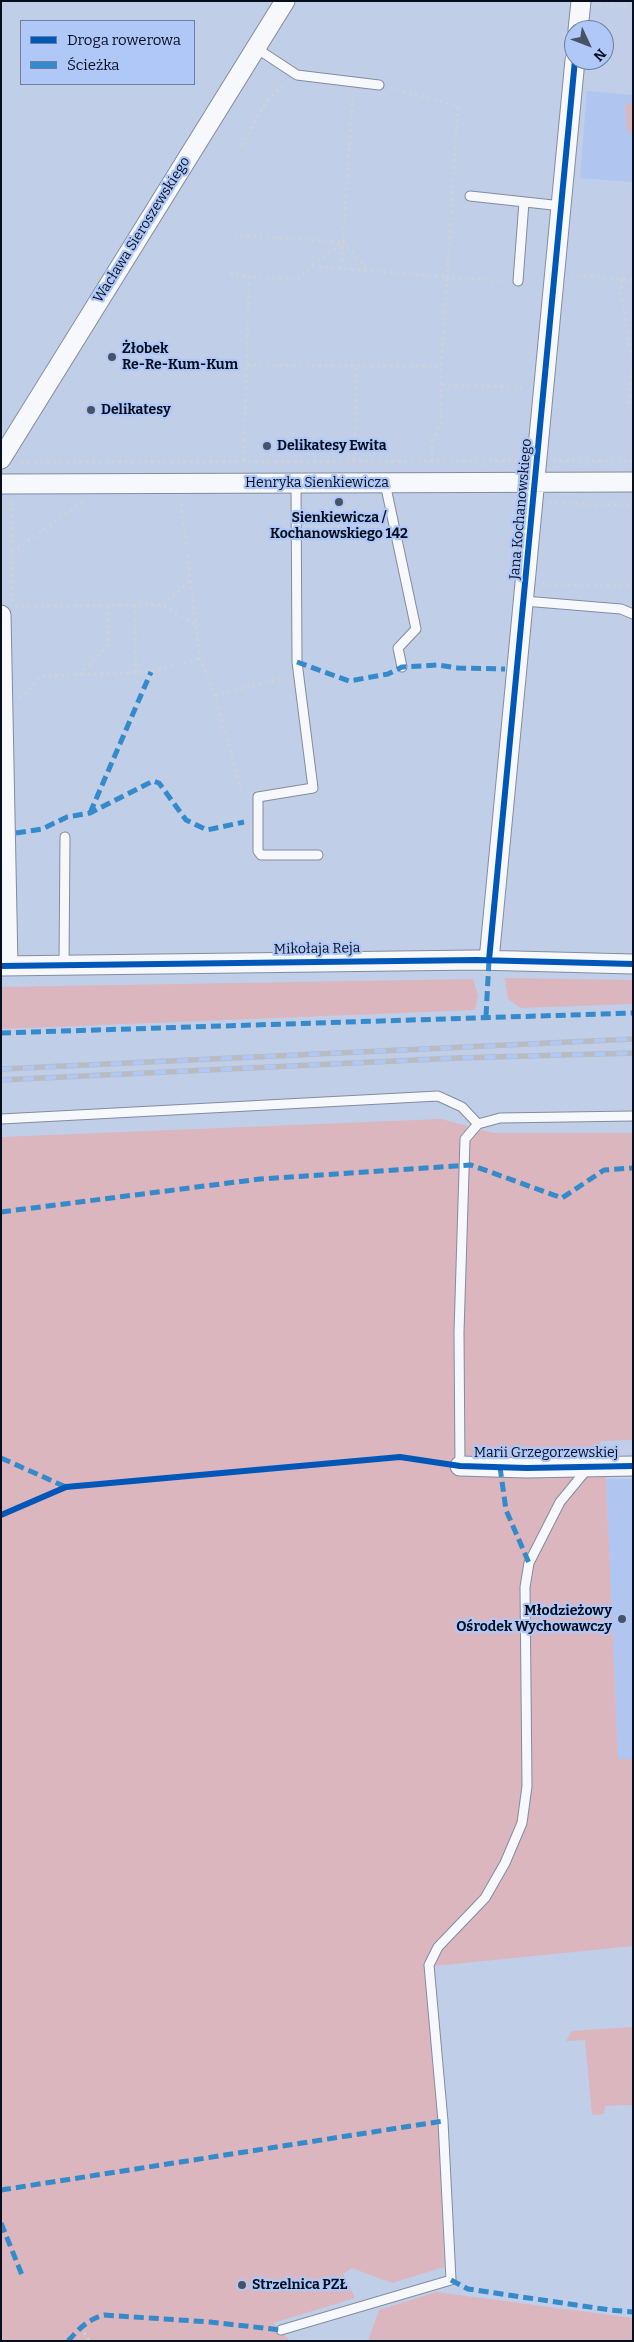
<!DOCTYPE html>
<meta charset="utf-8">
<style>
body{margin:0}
#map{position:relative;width:634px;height:2342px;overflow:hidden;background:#c0cee8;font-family:Bitter,serif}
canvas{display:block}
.frame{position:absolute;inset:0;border:2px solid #070f1f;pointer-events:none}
.legend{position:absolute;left:20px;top:20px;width:175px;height:65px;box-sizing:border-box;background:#b0c8f8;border:1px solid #6c7ea1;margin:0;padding:6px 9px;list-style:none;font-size:15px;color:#070f1f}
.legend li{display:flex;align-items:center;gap:10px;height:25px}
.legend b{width:25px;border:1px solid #6c7ea1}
.north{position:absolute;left:564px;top:20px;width:50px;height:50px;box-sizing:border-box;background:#b0c8f8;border:1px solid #6c7ea1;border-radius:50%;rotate:133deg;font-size:14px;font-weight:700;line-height:20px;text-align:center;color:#070f1f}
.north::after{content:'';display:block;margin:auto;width:18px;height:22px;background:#485265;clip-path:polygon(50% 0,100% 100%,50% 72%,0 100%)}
</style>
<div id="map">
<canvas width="634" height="2342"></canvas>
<div class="frame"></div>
<ul class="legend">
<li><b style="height:6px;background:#0057b8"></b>Droga rowerowa</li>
<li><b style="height:6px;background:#348aca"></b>Ścieżka</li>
</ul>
<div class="north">N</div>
</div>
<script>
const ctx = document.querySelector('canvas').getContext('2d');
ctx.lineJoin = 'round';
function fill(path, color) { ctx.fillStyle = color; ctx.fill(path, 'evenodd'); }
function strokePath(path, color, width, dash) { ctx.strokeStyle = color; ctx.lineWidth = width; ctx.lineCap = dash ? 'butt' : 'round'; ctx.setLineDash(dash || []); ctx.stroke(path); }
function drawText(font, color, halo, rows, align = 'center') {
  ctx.font = font + ' Bitter,serif'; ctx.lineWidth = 4.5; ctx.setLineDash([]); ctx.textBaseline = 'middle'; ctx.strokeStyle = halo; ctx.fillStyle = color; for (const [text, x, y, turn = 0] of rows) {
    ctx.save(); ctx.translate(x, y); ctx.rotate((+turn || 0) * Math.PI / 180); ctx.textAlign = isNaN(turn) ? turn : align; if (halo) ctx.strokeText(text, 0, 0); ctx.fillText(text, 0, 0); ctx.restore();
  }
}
fill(new Path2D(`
 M587,91L633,95V182L580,178Z
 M606,1479H633V1759L618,1760Z`), '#b0c5ef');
fill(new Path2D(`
 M625,103L633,104V137L627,128Z
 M505,978L633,980V1004L521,1008L508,999Z
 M473,979L478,996L475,1010L1,1029V987Z
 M441,1119L494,1133H633V1440L600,1441L606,1479L618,1759H633V1946L435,1966L444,2267L392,2283L352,2268L343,2274L355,2298L273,2323L290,2341H1V1137Z
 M633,2027V2105L605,2106L604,2114L592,2115L585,2040L566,2041L572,2031Z
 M436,2292L633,2318V2341H368L379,2310Z`), '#dbb6be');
const lane = new Path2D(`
 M256,48L297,75L379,85
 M470,196L562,206
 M518,281L524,202
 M296,483L297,662L313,788L258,797V851L261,855H318
 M385,483L416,629L398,648L402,667
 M524,601L621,609L633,614
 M64,965L65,837
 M1,1119L438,1096L462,1107L478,1124
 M460,1466L459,1332L465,1139L478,1124L500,1118L633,1116
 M281,2330L451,2280L443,2121L429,1965L438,1947L485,1898L505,1863L522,1823L527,1786L525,1587L529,1563L560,1502L588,1468`);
const street = new Path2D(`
 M578,30L581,1
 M1,459L285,1
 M1,484L633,482
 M1,615L8,966
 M489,960L575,60
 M1,966L477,960L633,964
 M460,1466L527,1468L633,1466`);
strokePath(lane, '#818c9f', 11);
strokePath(street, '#818c9f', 21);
strokePath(new Path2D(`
 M599,5L633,8
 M624,7V1
 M390,88L458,106L447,277L505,281
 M242,146C254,122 265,98 287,83
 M234,235L343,242
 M312,265L343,242L368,270
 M341,268L353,94
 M230,273L249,276L244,461
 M571,275L633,280
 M622,279L621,294L632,363L629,402L633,405
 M247,365L441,366L447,277L312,266L298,280L249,276
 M442,385L525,387
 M354,461L357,365
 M432,461V441L441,423V366
 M553,461H633
 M21,462L520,461
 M11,502L12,602
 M181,503L200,658L215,695L243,796
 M549,503L633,505
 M12,552L83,502
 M542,584L633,586
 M135,605L136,673
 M163,605L190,581
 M15,606L163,605L195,625
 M80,675L108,645V605
 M215,695L286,678
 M20,699L40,676L151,672L200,658
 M81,2327L89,2341`), '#cdd1da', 3, [2.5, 4]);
strokePath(lane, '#f6f8fc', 9);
strokePath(street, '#f6f8fc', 19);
const rail = new Path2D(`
 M1,1069L633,1039
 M1,1080L457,1058L633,1053`);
strokePath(rail, '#b8bbc2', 5.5);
strokePath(rail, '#b0c8f8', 4, [11]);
strokePath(new Path2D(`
 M297,662L349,681L388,674L402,667L438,665L458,668L505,669
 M90,813L151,672
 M16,833L42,829L67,817L90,813L153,781L159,783L186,820L207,830L244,822
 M486,1016L489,960
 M1,1033L633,1013
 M1,1212L260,1179L471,1165L562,1198L604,1170L633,1168
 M1,1458L66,1487
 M500,1467L506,1510L529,1563
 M1,2190L443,2121
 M1,2223L22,2275
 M451,2280L468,2289L610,2310L633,2312
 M68,2341C79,2329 88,2319 104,2315L210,2322L281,2330`), '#348aca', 5, [10, 5]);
strokePath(new Path2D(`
 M489,960L575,60
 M1,966L477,960L633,964
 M1,1515L66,1487L400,1457L460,1466L527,1468L633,1466`), '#0057b8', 6);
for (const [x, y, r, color] of [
 [112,357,5,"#485265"],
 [91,410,5,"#485265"],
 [267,446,5,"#485265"],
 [339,502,5,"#485265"],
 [622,1619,5,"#485265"],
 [242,2285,5,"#485265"]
]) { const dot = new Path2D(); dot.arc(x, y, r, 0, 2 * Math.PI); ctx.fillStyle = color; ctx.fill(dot); strokePath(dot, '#b0c8f8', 2); }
drawText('14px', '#070f1f', '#b0c8f8', [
 ["Wacława Sieroszewskiego",142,230,-58],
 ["Henryka Sienkiewicza",317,483],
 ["Jana Kochanowskiego",521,509,-85],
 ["Mikołaja Reja",317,949,-1],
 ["Marii Grzegorzewskiej",546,1453]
]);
drawText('bold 14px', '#070f1f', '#b0c8f8', [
 ["Żłobek",122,349],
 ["Re-Re-Kum-Kum",122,365],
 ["Delikatesy",101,410],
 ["Delikatesy Ewita",277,446],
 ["Sienkiewicza /",339,518,"center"],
 ["Kochanowskiego 142",339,534,"center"],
 ["Młodzieżowy",612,1611,"right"],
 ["Ośrodek Wychowawczy",612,1627,"right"],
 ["Strzelnica PZŁ",252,2285]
], 'left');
</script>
